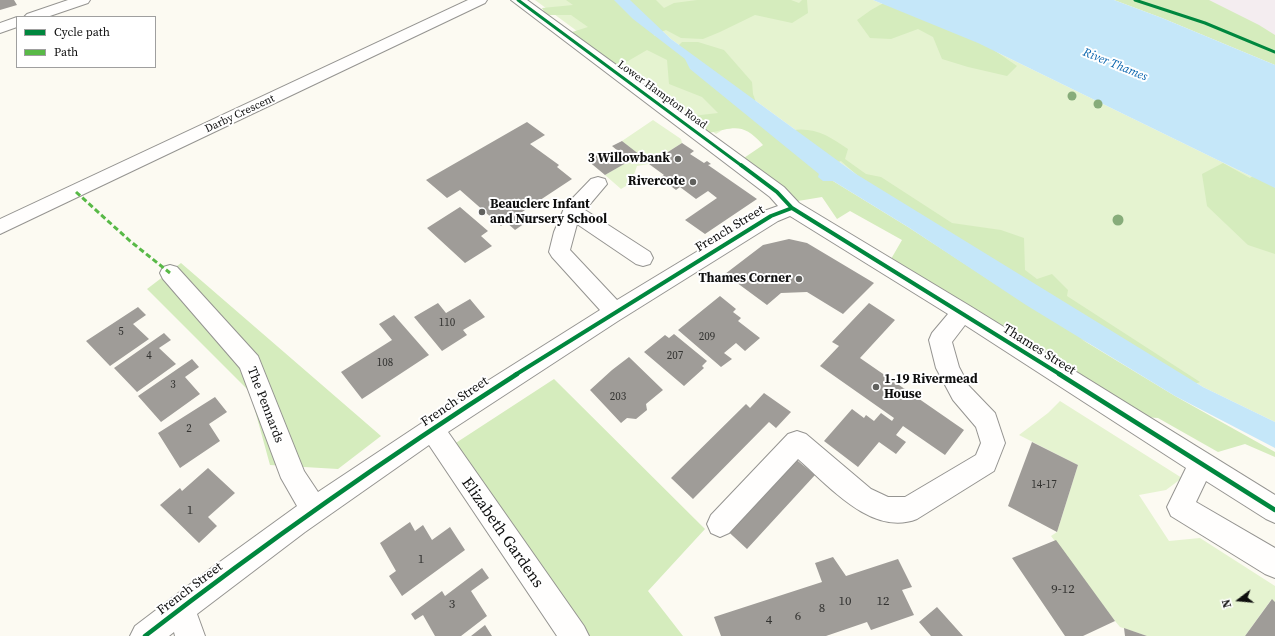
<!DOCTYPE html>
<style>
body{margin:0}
#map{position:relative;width:1275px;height:636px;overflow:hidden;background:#fcfaf2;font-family:"Source Serif 4",serif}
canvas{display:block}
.legend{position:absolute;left:16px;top:16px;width:140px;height:52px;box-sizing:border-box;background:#fff;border:1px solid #9f9f9f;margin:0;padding:5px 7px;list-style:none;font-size:12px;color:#0e0e0e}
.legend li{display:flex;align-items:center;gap:8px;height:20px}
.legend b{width:20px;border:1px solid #9f9f9f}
.north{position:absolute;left:1219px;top:580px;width:40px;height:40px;-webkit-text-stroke:3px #fff;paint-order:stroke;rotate:254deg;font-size:11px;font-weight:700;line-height:16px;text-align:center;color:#0e0e0e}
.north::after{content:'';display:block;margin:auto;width:14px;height:18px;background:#0e0e0e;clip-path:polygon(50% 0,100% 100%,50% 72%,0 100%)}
</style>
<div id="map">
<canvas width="1275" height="636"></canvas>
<ul class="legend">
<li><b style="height:5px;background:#00873e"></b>Cycle path</li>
<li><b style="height:5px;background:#58b947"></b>Path</li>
</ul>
<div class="north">N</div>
</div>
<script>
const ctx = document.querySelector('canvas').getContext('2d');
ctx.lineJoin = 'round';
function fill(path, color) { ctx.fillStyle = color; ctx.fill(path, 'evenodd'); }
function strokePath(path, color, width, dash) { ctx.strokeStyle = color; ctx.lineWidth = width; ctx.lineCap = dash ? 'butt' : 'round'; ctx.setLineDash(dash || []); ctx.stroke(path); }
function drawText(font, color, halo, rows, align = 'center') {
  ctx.font = font + ' "Source Serif 4",serif'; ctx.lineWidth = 4; ctx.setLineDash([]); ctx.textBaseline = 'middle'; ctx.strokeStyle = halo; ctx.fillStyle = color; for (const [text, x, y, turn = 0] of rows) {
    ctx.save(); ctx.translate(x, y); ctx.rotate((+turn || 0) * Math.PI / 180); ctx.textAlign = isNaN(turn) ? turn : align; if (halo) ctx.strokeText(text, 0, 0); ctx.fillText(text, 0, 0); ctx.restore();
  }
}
fill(new Path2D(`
 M1161,0H1275V44Z`), '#f4edf0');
fill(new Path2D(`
 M535,0H595L640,30L738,120L716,134Z
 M630,0H873L978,43L1275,188V422L1203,387L856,174L671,39Z
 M653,120L681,139L682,143L649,164L637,166L631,183L621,189L605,175L639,155L622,141Z
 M1060,401L1182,478L1166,490L1139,495L1169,541L1200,538L1275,586V602L1271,600L1245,636H1147L1120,627L1115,621L1051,536L1057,532L1078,465L1019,435L1048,413Z`), '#e5f3d0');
fill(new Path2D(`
 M566,0H656L664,8L674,3L697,0H791L799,3L802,0H807L808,13L792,23L755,15L720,32L703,39L681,38L666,30L654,35L678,46L682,42H698L724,50L752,82L753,94L757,105L792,130C816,127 829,136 848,149L845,159L866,174L881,177L952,223L1001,230L1024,238L1025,270L1037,279L1052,274L1068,290L1067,296L1200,382L1181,390L1081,339L1175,396L1275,452V457L1245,444L1218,452L1158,418L1144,417L891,259L902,240L850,211L837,219L822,197L792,202L741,160L763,145C743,123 736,127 709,133L692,116L718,113L702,97L669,84L667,60L647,50L616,68L569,33L588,27L571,15H546L542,8L573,5ZM841,161L858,176L1019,299L908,227L833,181L823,180L819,174L823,167Z
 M1114,0H1209L1259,25L1275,35V65L1162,18Z
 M887,1L991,48L1017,66L1007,76L968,67L942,59L933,37L918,29L891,39L870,38L857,20L871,10Z
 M1223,163L1250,178L1258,171L1275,174V254L1248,245L1207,206L1202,174Z
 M181,263L381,436L338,469L270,465L250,392L147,289Z
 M554,379L705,529L648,591L683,636H574L445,450Z`), '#d5ecbd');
fill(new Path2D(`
 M614,0H630L671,39L856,174L1203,387L1275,422V448L1175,396L1026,305L908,227L833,181H823L818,177L819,174L690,69L685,59L633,19Z
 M873,0H1114L1162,18L1275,65V188L978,43Z`), '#c5e7f9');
fill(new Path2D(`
 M0,0H14L17,5L0,10Z
 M527,122L545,135L530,144L559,165L557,167L572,179L522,212L531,219L515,230L506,222L501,226L460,190L447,198L426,180Z
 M622,141L640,155L605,175L587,160L601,152L607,157L618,151L612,146Z
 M682,143L694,151L690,154L704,163L707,161L711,164L708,165L757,199L705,234L685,220L717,198L708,191L696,199L680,187L676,190L660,178L664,175L649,164Z
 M460,207L488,231L481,236L492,246L465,263L427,228Z
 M789,239L807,243L874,283L843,314L807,292L781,293L767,305L725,274L763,245Z
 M720,296L736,309L733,312L741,318L738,321L760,338L745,351L736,343L724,353L732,359L721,367L678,330Z
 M470,299L485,317L463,330L467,335L442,351L414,317L438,303L446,313Z
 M869,303L895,320L860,358L964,430L945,455L903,426L896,435L906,442L896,454L879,442L858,467L824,441L852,409L864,418L866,415L874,421L881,413L892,421L894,418L820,366L839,346L832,342Z
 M138,307L146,315L133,324L149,339L110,366L86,341Z
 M394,315L429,355L362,399L341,372L392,340L379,324Z
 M164,333L171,340L159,348L176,364L137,392L114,368Z
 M674,334L707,361L702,366L704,368L684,386L644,352L665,335L669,338Z
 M629,357L663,390L646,404L647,410L636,419L627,418L621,423L590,390L612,370Z
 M192,359L199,367L185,377L200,394L161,422L138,396Z
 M764,393L791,412L776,428L769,422L693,499L671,478L746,404L750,408Z
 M215,397L227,412L209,424L220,441L180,468L158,433Z
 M1032,442L1078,465L1057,532L1008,506Z
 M787,452L815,475L747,549L720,524Z
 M208,468L235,493L208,517L217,526L199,543L160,505L180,488L182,491Z
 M410,522L415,531L423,525L432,540L450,527L465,550L402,596L389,576L396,571L380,543Z
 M1056,540L1115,621L1083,636H1065L1012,558Z
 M833,557L846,576L898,559L912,587L902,590L914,615L871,630L867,622L826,636H721L714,617L822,582L815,563Z
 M482,568L489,578L471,591L487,616L461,636H435L423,615L415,620L411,614L442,591L445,596Z
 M1272,599L1275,602V636H1245Z
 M937,607L963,636H931L919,622Z
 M485,625L492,636H471Z
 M1124,628L1147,636H1125Z`), '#9f9c98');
const minor = new Path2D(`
 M68,0H90L88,3L47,17H24L27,14Z
 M468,0H487L485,3L0,234V219Z
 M511,0H527L784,187L799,203L970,306L1275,495V523L1266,519L1206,481L1196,502L1275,548V578L1265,574L1171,516L1167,507L1186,468L965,325L952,342L959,367L969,386L995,413L1005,443L994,471L917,519C872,537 829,486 798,459L729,533L720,537L711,533L707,524L711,515L788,434L797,431L806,434L871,489L888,497H905L976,455L981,443L976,427L953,400L936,368L929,340L932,333L948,314L790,216L778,221L618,321L448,432L584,626L589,636H557L429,445L305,532L197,614L205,636H175L174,632L169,636H130L135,626L210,569L297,506L281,478L240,368L163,279L160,273L163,267L170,265L177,267L258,356L304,471L318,492L443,409L600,310L552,257L549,252L554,232L565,206L591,179L598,177L605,179L607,184L585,210L650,252L653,258L650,264L643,266L636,264L577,224L570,250L617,300L764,211L778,206L770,197Z
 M17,17V27L0,33V23Z`);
strokePath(minor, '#959491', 2);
fill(minor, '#fffefd');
strokePath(new Path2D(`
 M76,192L130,241L170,273`), '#58b947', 3, [5.5, 3]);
strokePath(new Path2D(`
 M518,0L742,166
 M1135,0L1205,23L1275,52`), '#00873e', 3);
strokePath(new Path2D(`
 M741,165L777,192L792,208L1061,375
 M515,375L771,216L792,208`), '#00873e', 4);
strokePath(new Path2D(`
 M1059,374L1275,510
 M145,636C265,543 389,456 517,374`), '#00873e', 4.5);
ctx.fillStyle = '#87ac7a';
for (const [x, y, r] of [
 [1072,96,4.5],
 [1098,104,4.5],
 [1118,220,5.5]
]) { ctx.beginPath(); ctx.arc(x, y, r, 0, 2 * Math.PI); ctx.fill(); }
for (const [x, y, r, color] of [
 [678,159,4,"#61615e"],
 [693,182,4,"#61615e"],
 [482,212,4,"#61615e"],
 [799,279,4,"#61615e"],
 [876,387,4,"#61615e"]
]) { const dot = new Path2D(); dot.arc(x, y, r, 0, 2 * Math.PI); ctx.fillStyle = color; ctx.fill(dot); strokePath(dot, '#fff', 1.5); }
drawText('11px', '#0e0e0e', '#fff', [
 ["Lower Hampton Road",662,95,36],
 ["Darby Crescent",240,114,-25]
]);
drawText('11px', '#323230', null, [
 ["110",447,323],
 ["5",121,332],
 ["209",707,337],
 ["4",149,356],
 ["207",675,356],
 ["108",385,363],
 ["3",173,385],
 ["203",618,397],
 ["2",189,429],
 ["14-17",1044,485]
]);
drawText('italic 12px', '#0a65ae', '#fff', [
 ["River Thames",1115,65,22]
]);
drawText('bold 13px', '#0e0e0e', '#fff', [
 ["3 Willowbank",670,159],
 ["Rivercote",685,182],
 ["Beauclerc Infant",490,205,"left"],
 ["and Nursery School",490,220,"left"],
 ["Thames Corner",791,279],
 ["1-19 Rivermead",884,380,"left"],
 ["House",884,395,"left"]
], 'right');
drawText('13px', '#0e0e0e', '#fff', [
 ["French Street",730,229,-31],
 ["Thames Street",1039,350,32],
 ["French Street",455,402,-34],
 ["The Pennards",265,405,69],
 ["French Street",190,589,-37]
]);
drawText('13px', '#323230', null, [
 ["1",190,511],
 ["1",421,560],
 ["9-12",1063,590],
 ["10",845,602],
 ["12",883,602],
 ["3",452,605],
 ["8",822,609],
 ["6",798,617],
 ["4",769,621]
]);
drawText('16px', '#0e0e0e', '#fff', [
 ["Elizabeth Gardens",502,533,55]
]);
</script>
